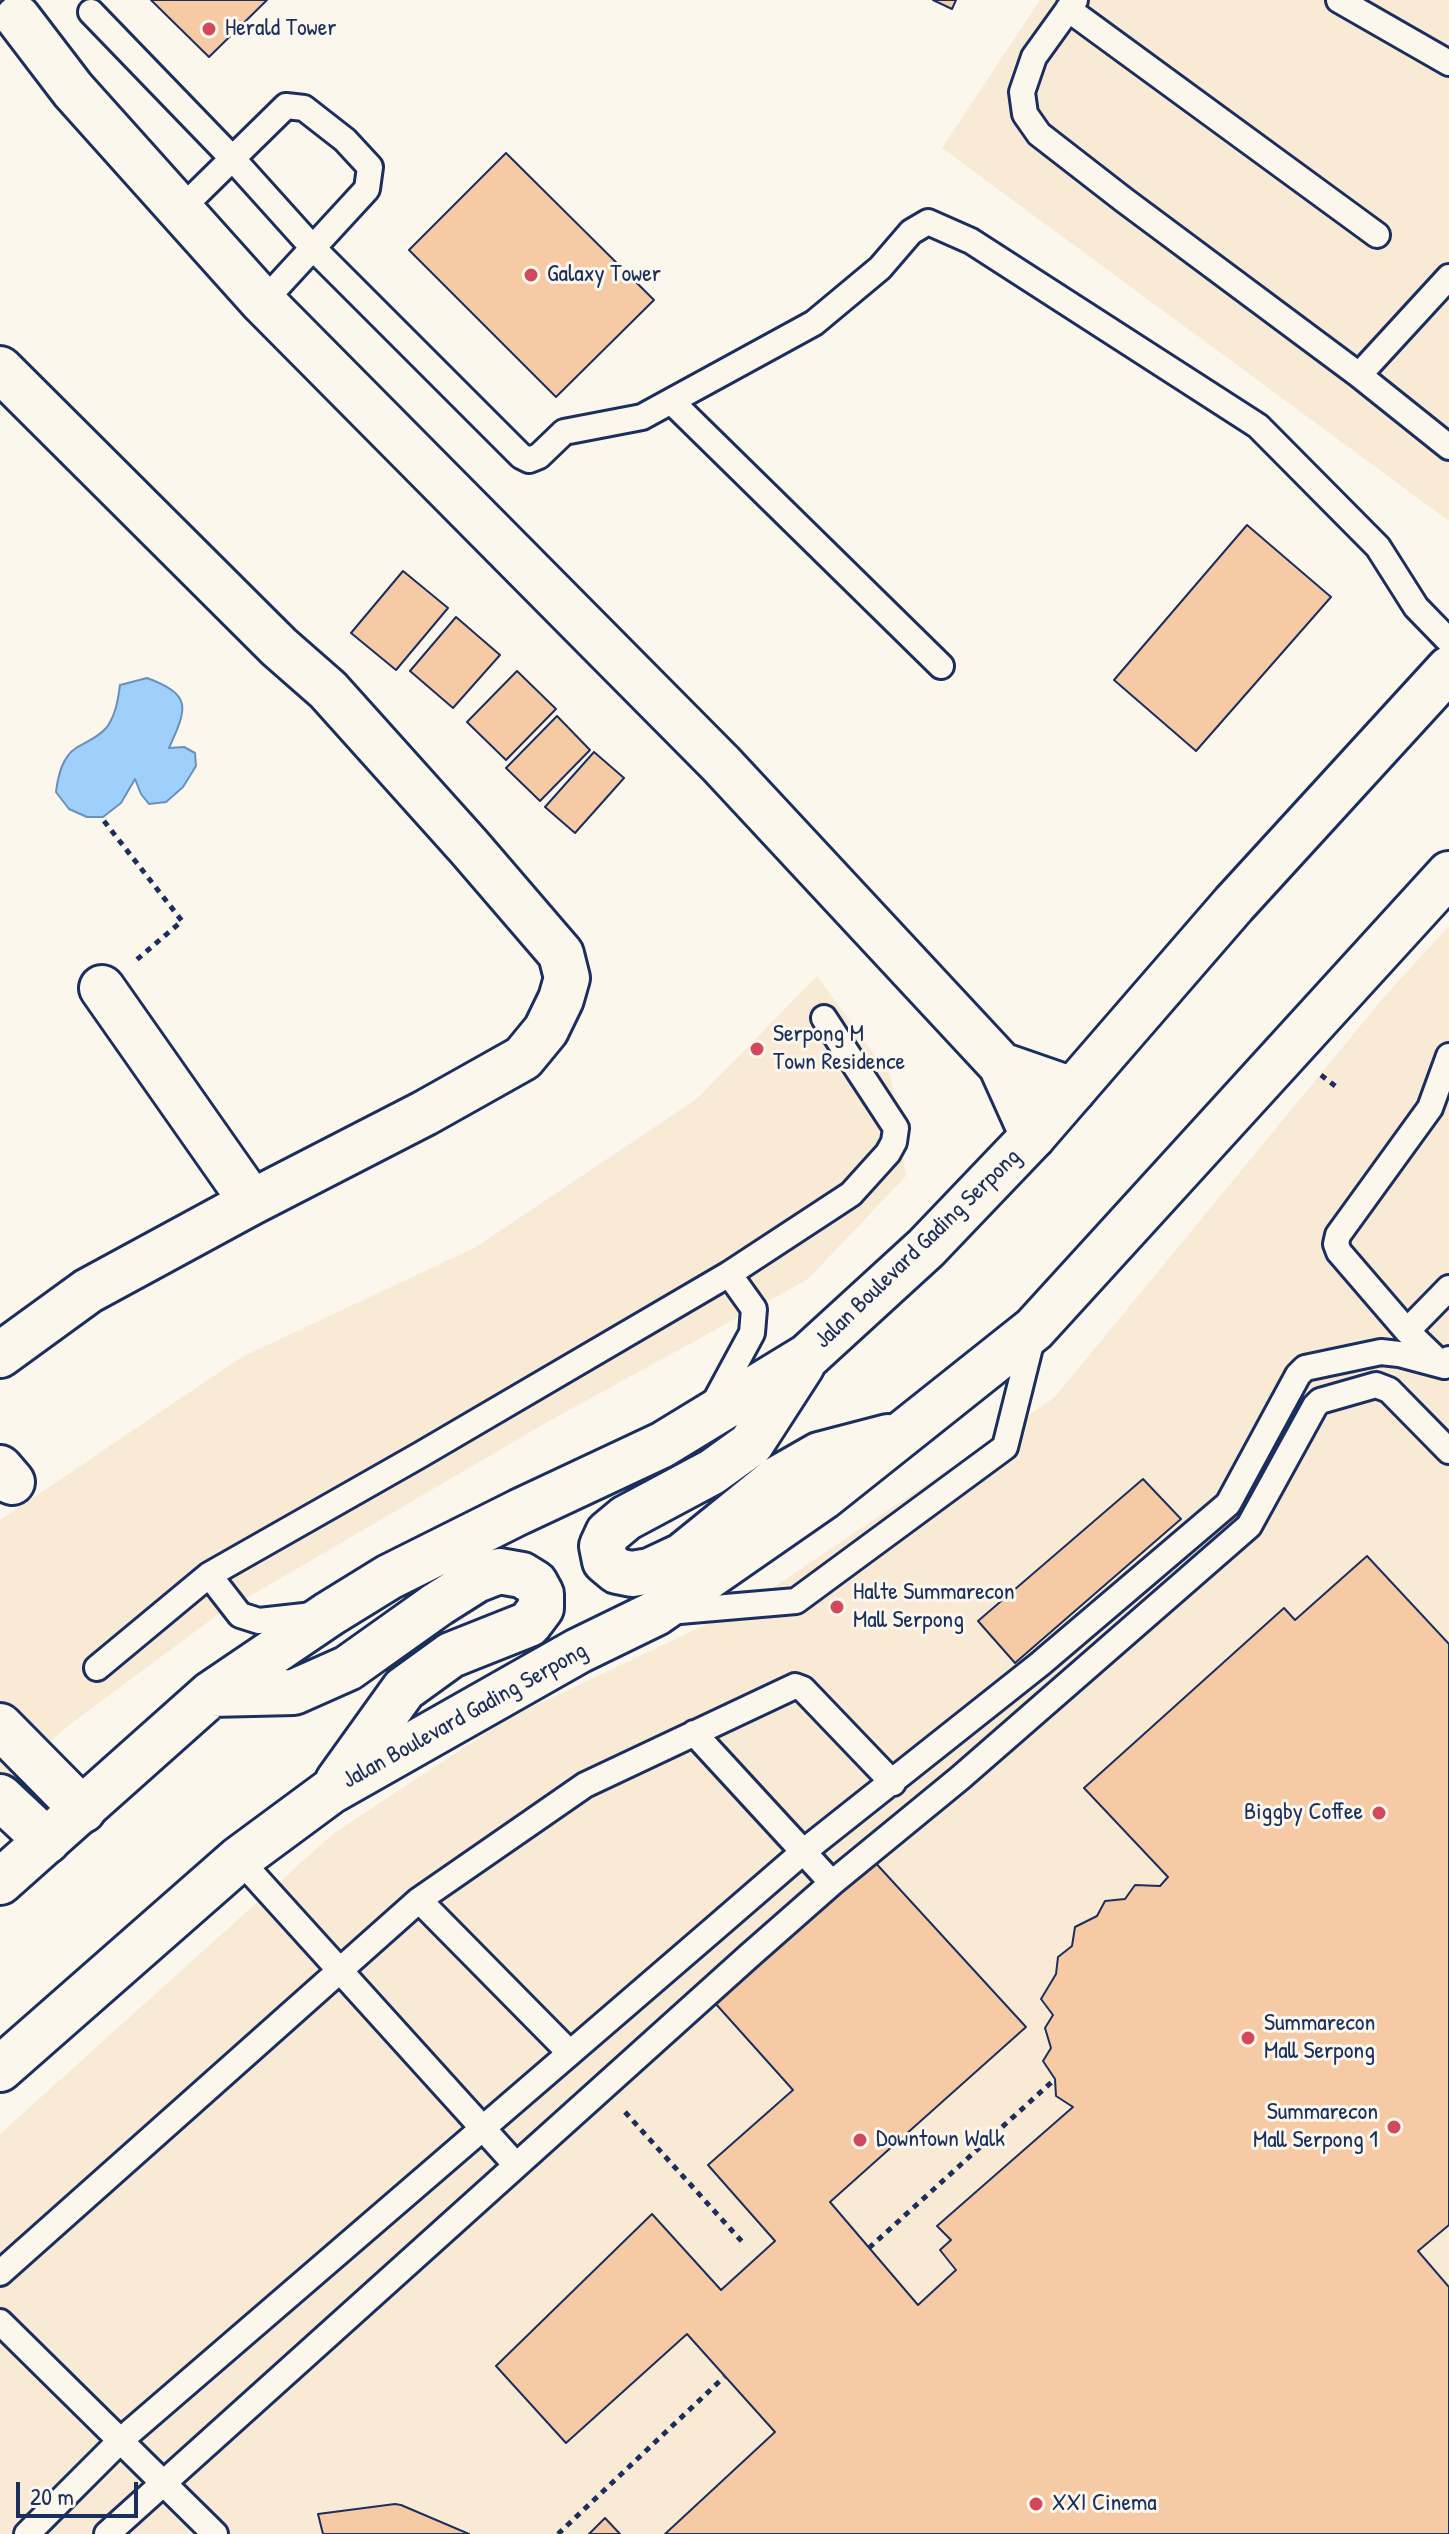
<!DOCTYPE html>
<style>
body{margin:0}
#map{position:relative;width:1449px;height:2534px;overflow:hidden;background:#fbf7ec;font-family:"Patrick Hand",sans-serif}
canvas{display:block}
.scale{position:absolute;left:16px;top:2482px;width:122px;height:36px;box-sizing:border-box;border:4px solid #1b2f5e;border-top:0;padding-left:10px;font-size:24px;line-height:28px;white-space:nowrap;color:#1b2f5e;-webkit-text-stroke:6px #fbf7ec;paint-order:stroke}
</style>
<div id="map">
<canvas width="1449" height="2534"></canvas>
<div class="scale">20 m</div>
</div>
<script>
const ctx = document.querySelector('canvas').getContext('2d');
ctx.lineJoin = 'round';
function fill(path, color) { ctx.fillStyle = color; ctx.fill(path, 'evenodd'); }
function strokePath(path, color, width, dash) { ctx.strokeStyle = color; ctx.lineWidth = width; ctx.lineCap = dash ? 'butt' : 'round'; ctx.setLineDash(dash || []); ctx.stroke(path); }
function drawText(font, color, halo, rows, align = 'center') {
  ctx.font = font + ' "Patrick Hand",sans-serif'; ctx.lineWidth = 6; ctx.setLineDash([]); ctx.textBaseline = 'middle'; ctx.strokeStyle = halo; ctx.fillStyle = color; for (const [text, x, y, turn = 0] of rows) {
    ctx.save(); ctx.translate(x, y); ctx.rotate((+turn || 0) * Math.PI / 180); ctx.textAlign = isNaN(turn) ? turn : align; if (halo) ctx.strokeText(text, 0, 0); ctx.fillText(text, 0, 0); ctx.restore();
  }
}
fill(new Path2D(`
 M1040,0H1449V521L942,148Z
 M1449,926V2534H0V2134L334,1833L509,1718L749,1604L1054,1398L1384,997Z
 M817,976L891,1077L906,1176L808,1279L551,1420L216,1616L68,1726L0,1785V1520L242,1357L476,1247L698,1098Z`), '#f9ead6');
const water = new Path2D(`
 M147,678C193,695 187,708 169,748L184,747L195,753L196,766L183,787L166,802L149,804L141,794L135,779L121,803L103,817H87L69,809L56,792C58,776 62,757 76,748C87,741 98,738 107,727C116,714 118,700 120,685Z`);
fill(water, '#9fd0fb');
strokePath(water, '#6a90bc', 2);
const building = new Path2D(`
 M151,0H267L209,57Z
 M933,0H956L952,9Z
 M506,153L654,300L556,397L409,250Z
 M1247,525L1331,597L1196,751L1114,680Z
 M403,571L448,608L396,670L351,633Z
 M456,617L500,655L453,708L410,671Z
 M517,671L556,709L506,760L467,722Z
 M557,716L590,750L540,801L506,768Z
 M594,752L624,778L575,833L545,807Z
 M1143,1479L1181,1519L1015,1663L978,1621Z
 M1367,1556L1449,1644V2225L1418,2251L1449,2287V2534H665L775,2432L687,2334L566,2443L496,2366L652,2214L721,2290L775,2241L708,2165L793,2090L715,2003L872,1859L1026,2027L830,2202L918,2305L956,2270L940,2250L951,2240L937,2226L1073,2107L1056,2096L1055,2079L1043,2061L1051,2048L1045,2028L1053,2015L1041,1999L1056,1974L1058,1957L1072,1946L1075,1927L1097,1916L1105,1901L1125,1899L1135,1885L1160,1886L1168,1877L1084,1788L1284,1608L1295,1620Z
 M395,2504L401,2505L469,2534H323L318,2514Z
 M605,2518L620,2534H589Z`);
fill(building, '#f5caa4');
strokePath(building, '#1b2f5e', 2);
const service = new Path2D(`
 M1075,0L1034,57L1022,92L1025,114L1039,134L1124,200L1359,375L1449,447
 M1339,0L1449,63
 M1068,9L1377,235
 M91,12L232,158L313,248L521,456L529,460L539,456L564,432L642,417L814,323L880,268L911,232L928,222L971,241L1258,426L1378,547L1416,607L1449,641
 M180,210L286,106L304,108L345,140L370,167L367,189L263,302
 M1359,375L1449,277
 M672,402L941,666
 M1407,1331L1449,1288
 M1441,1364L1407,1331L1339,1252L1336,1244L1338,1235L1430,1108L1449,1056
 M712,1407L752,1333L754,1309L729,1274
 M209,1575L240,1615L259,1621L313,1615
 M668,1612L796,1601L1005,1447L1034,1331
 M97,1668L209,1575L420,1455L729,1274L851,1194L888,1153L894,1142L896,1128L824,1018
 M694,1733L832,1883
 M239,1859L516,2165
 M419,1900L585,1785L795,1686L803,1689L893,1783
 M0,2273L419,1900L570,2053
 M0,2322L215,2534
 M27,2534L121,2440L714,1929L803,1852L1040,1664L1228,1504L1298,1375L1305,1368L1381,1352L1399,1354L1444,1366L1449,1359
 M107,2534L749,1956L832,1883L960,1778L1249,1526L1315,1406L1320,1401L1376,1385L1389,1390L1449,1451`);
const minor = new Path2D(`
 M0,369L279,647L328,690L469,847L561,954L567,978L561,999L546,1030L523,1058L425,1113L252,1202L88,1291L0,1355
 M102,988L252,1202
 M0,1468L12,1482
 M0,1726L83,1810
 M0,1797L47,1841`);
const tertiary = new Path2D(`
 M18,18L73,90L263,302L721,764L1001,1065L1033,1136
 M1001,1065L1073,1090`);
const primary = new Path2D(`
 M802,1365L751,1444L712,1472L626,1518L608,1533L602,1546L605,1561L617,1571L632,1574L650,1571L682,1556L777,1479L819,1455L888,1437
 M211,1694L294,1692L348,1668L438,1604L476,1580L499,1571L522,1575L535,1583L541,1594V1608L529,1624L451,1655L404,1689L338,1781
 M0,1882L211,1694L329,1614L389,1577L519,1512L662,1445L808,1356L926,1248L1033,1136L1234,904L1449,669
 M0,2069L239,1859L331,1791L578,1651L656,1613L823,1497L1034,1329L1449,874`);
strokePath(service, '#1b2f5e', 30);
strokePath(minor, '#1b2f5e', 50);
strokePath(tertiary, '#1b2f5e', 50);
strokePath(primary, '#1b2f5e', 50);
strokePath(new Path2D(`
 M104,821L182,921L134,962
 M1321,1075L1339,1089
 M625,2112L745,2245
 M869,2248L1055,2079
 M558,2534L724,2377`), '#1b2f5e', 5, [6, 6]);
strokePath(service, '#fbf7ec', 24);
strokePath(minor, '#fbf7ec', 44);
strokePath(tertiary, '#fbf7ec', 44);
strokePath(primary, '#fbf7ec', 44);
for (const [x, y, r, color] of [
 [209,29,8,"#d1495b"],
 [531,275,8,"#d1495b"],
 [757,1049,8,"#d1495b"],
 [837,1607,8,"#d1495b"],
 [1379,1813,8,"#d1495b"],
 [1248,2038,8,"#d1495b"],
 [1394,2127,8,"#d1495b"],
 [860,2140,8,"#d1495b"],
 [1036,2504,8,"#d1495b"]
]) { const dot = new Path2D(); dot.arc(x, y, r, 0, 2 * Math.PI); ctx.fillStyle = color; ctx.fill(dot); strokePath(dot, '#fbf7ec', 3); }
drawText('24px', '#1b2f5e', '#fbf7ec', [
 ["Herald Tower",225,29],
 ["Galaxy Tower",547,275],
 ["Serpong M",773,1035],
 ["Town Residence",773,1063],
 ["Halte Summarecon",853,1593],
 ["Mall Serpong",853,1621],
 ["Biggby Coffee",1363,1813,"right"],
 ["Summarecon",1264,2024],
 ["Mall Serpong",1264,2052],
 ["Summarecon",1378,2113,"right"],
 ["Mall Serpong 1",1378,2141,"right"],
 ["Downtown Walk",876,2140],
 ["XXI Cinema",1052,2504]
], 'left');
drawText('24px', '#1b2f5e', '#fbf7ec', [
 ["Jalan Boulevard Gading Serpong",918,1249,-44],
 ["Jalan Boulevard Gading Serpong",465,1716,-29]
]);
</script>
